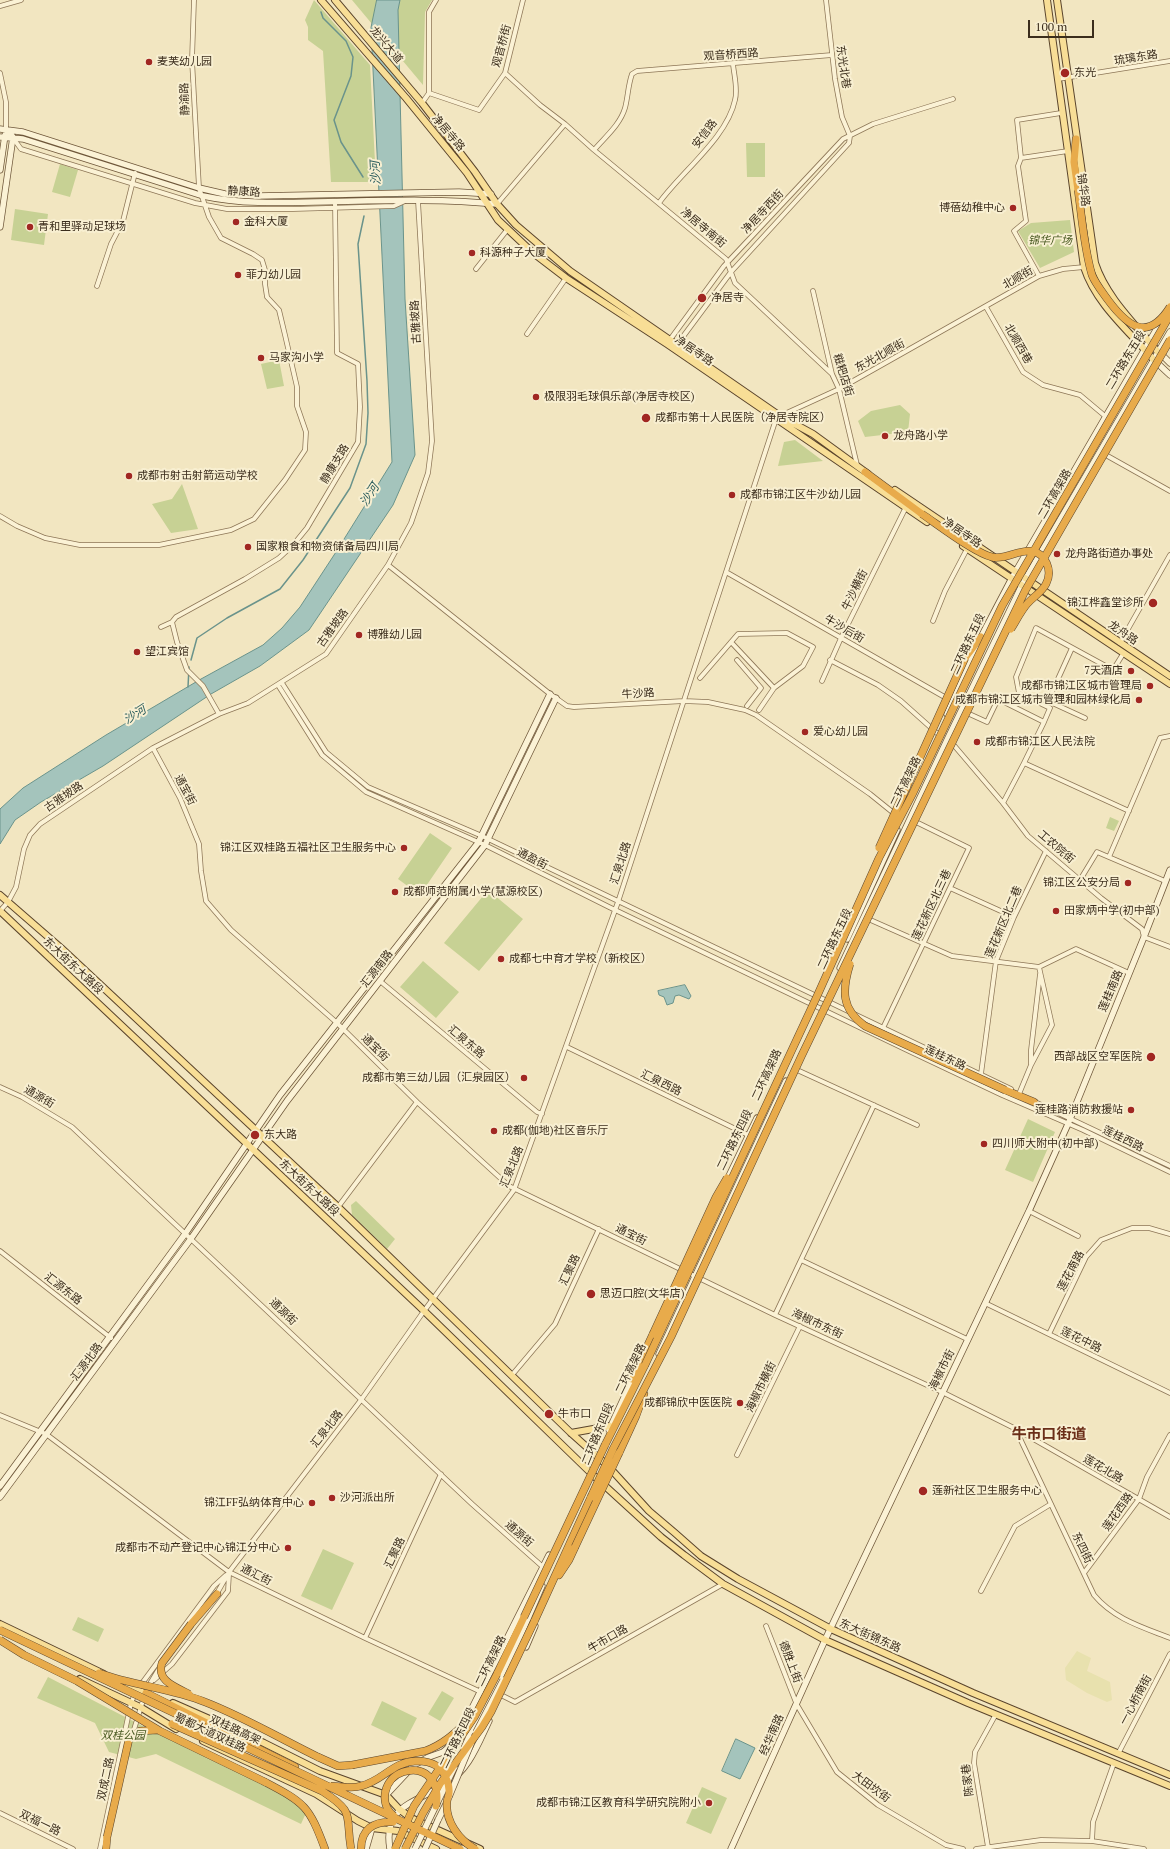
<!DOCTYPE html>
<meta charset="utf-8">
<style>
body{margin:0}
#map{position:relative;width:1170px;height:1849px;overflow:hidden;background:#f2e6c1;font-family:"PT Serif",serif}
canvas{display:block}
.scale{position:absolute;left:1028px;top:20px;width:66px;height:18px;box-sizing:border-box;border:2px solid #3b2d1c;border-top:0;padding-left:5px;font-size:12px;line-height:14px;white-space:nowrap;color:#3b2d1c;-webkit-text-stroke:3px #f8efd1;paint-order:stroke}
</style>
<div id="map">
<canvas width="1170" height="1849"></canvas>
<div class="scale">100 m</div>
</div>
<script>
const ctx = document.querySelector('canvas').getContext('2d');
ctx.lineJoin = 'round';
function fill(path, color) { ctx.fillStyle = color; ctx.fill(path, 'evenodd'); }
function strokePath(path, color, width, dash) { ctx.strokeStyle = color; ctx.lineWidth = width; ctx.lineCap = dash ? 'butt' : 'round'; ctx.setLineDash(dash || []); ctx.stroke(path); }
function drawText(font, color, halo, rows, align = 'center') {
  ctx.font = font + ' "PT Serif","Noto Sans SC",serif'; ctx.lineWidth = 4; ctx.setLineDash([]); ctx.textBaseline = 'middle'; ctx.strokeStyle = halo; ctx.fillStyle = color; for (const [text, x, y, turn = 0] of rows) {
    ctx.save(); ctx.translate(x, y); ctx.rotate((+turn || 0) * Math.PI / 180); ctx.textAlign = isNaN(turn) ? turn : align; if (halo) ctx.strokeText(text, 0, 0); ctx.fillText(text, 0, 0); ctx.restore();
  }
}
fill(new Path2D(`
 M1077,1651L1091,1658L1087,1671L1110,1682L1112,1700L1107,1702L1087,1693L1066,1680L1065,1668Z`), '#e8e1ae');
fill(new Path2D(`
 M314,0L370,65L376,182H331L323,51L308,40V27L305,20Z
 M352,0H432L425,12L423,85Z
 M746,143H765V177H747Z
 M60,164L78,170L70,197L52,192Z
 M15,209L48,214L44,245L11,240Z
 M1070,220L1074,252L1040,268L1018,231L1031,223Z
 M279,360L284,386L267,389L261,364Z
 M900,405L910,414L908,432L865,437L858,421L871,411Z
 M795,440L823,461L778,466L784,442Z
 M182,484L198,529L171,533L152,504L172,499Z
 M1110,817L1119,821L1114,831L1106,828Z
 M430,833L452,848L420,895L398,879Z
 M488,890L523,919L479,971L444,943Z
 M423,961L459,992L436,1018L400,987Z
 M1028,1119L1055,1132L1033,1182L1005,1170Z
 M356,1201L395,1239L387,1249L352,1215L351,1205Z
 M323,1549L354,1563L332,1610L301,1596Z
 M78,1617L104,1629L98,1642L72,1630Z
 M48,1677L156,1733L286,1796L297,1803L306,1813L301,1824L156,1754L136,1759L109,1752L95,1723L37,1698Z
 M442,1691L454,1698L440,1721L428,1714Z
 M382,1701L417,1718L405,1741L371,1725Z
 M702,1787L727,1798L711,1834L686,1823Z`), '#c7d194');
const water = new Path2D(`
 M377,0H400L398,10L405,299L415,455L393,505L309,630L260,666L211,694L103,766L41,802L15,820L0,844V809L23,788L106,735L201,679L263,645L282,628L300,607L336,552L392,462L371,28Z
 M685,985L691,996L689,999L679,995L675,996L673,1003L667,1005L664,997L659,995L658,991Z
 M736,1739L755,1748L740,1779L722,1771Z`);
fill(water, '#a4c4bc');
strokePath(water, '#6a938b', 1);
strokePath(new Path2D(`
 M321,12L323,18L346,41L353,57L351,76L334,120L341,142L363,177
 M191,660L197,638L227,618L280,589L303,560L350,488L366,444L368,413L367,381L358,244L364,216
 M188,687L189,667`), '#6a938b', 1.5);
const street = new Path2D(`
 M0,6L21,0
 M0,73L6,102V129
 M505,73L540,105L565,124L594,150L726,259L735,283L832,374
 M1058,79L1170,61
 M429,93L479,110L505,73L523,0
 M422,103L429,93V12L436,0
 M1061,113L1017,120L1021,158L1068,151
 M13,138L21,149L195,203L227,209H293L394,206L405,201
 M594,150C605,137 620,125 625,108C628,97 628,85 632,74L637,71L832,55
 M1021,158L1018,166L1026,221L1014,231L1039,276
 M659,203C681,172 727,138 735,100C738,89 734,75 733,64
 M497,204L565,124
 M476,269L507,230
 M97,286L111,244L123,221L135,173
 M813,291L832,374L839,389L857,465
 M986,307L1023,372L1043,385L1080,395L1105,416
 M527,334L566,278
 M669,341L724,266L843,139L873,124L953,99
 M676,346L731,272L849,143L850,136L842,117L835,79L826,0
 M780,416L839,389L1039,276L1063,269L1084,267
 M1104,454L1170,491
 M0,516L17,526L45,538L80,545H159L231,530L254,519L285,480L305,450L306,432L297,406V387L285,335L279,310L267,297L265,284V270L262,260L253,254L221,238L209,217L199,188L192,60L194,0
 M388,565L550,694L567,706L574,707L684,701L708,702L745,710L756,715L870,794L896,815
 M726,572L948,699
 M933,621L945,591L967,549
 M172,622L177,642L187,670L203,686L219,714
 M161,627L172,622L176,617L245,579L279,558L294,544L307,528L358,442L360,407L358,364L337,353L335,202
 M731,642L774,688
 M1120,643L1170,555
 M737,660L761,688L747,706
 M830,660L878,685L901,701L938,734
 M700,678L738,634L787,633L813,647L803,666L774,688L759,710
 M822,681L841,638L906,507
 M282,683L326,752L368,787L482,836L1011,1089
 M278,685L322,755L366,792L485,845L609,907L909,1051L1002,1095L1083,1130L1170,1172
 M1048,701L1072,648
 M1049,703L1048,701L1085,718
 M965,712L987,722L998,699L1044,722L1024,763
 M1044,722L1050,708L1019,693L1016,677L1036,628L1113,670L1123,654
 M952,743L1003,803L1028,836L1101,898L1142,929L1144,937L1170,947
 M153,748L180,798L199,844L201,871L206,901L231,930L336,1022L417,1102L509,1186L775,1315L942,1392L1016,1429L1170,1517
 M1003,803L1024,763L1129,811
 M1109,857L1160,738L1170,736
 M1080,880L1097,852L1165,881
 M950,888L1014,917
 M0,911L8,902L16,887L24,849L30,835L40,824L153,748L219,714L248,703L326,654L388,565L411,523L428,473L432,441L418,201
 M866,918L952,956L1039,967L1076,949L1129,973
 M380,981L537,1112L542,1114
 M883,1028L969,848L914,821
 M567,1047L748,1135
 M1031,1064V1050L1040,974
 M795,1069L917,1125
 M981,1074L996,961L1014,917L1046,851
 M0,1087L22,1097L72,1127L472,1504L543,1567
 M1019,1094L1031,1065L1052,1025L1039,967
 M1033,1101L1170,1166
 M338,1207L417,1102
 M1029,1211L1078,1236
 M0,1251L111,1338
 M801,1260L967,1339
 M985,1303L1170,1393
 M775,1315L874,1105
 M1049,1334L1086,1257L1101,1240L1132,1228H1149L1170,1234
 M512,1375L555,1324L599,1229
 M0,1415L46,1434L229,1572L365,1638L481,1692
 M1016,1430L1094,1595C1114,1619 1142,1627 1170,1638
 M737,1455L800,1326
 M1084,1573L1139,1499L1147,1477L1170,1435
 M981,1591L1015,1526L1051,1504
 M216,1595L229,1572L361,1400L424,1311L514,1190L618,902L776,419
 M766,1626L797,1705L837,1772L878,1805L946,1845L963,1849
 M365,1638L441,1474
 M154,1680L172,1664L228,1591L229,1574
 M140,1686L214,1586L226,1575
 M148,1687L160,1667
 M501,1695L515,1702L723,1584
 M132,1736L144,1697
 M1118,1754L1170,1654
 M0,1813L73,1849
 M1092,1841L1093,1822L1114,1763
 M988,1847L974,1763L975,1752L996,1714
 M100,1849L131,1703L135,1694
 M976,1849L1041,1840L1092,1841L1144,1849`);
const secondary = new Path2D(`
 M0,129L23,132L199,188L225,194L257,196L459,192L491,194
 M0,137L23,139L203,196C240,204 277,203 315,202C375,201 436,198 497,204
 M0,170L5,135
 M0,227L13,137L6,129
 M1159,352L1170,363
 M1155,361L1170,375
 M947,714L981,637L1012,578L1163,318
 M847,939L897,830
 M840,968L948,738L1022,585L1170,332
 M727,1180L757,1118
 M659,1354L786,1081
 M609,1430L634,1376
 M0,1486L185,1234L280,1095L478,843L550,694
 M0,1497L190,1240L287,1101L485,845L556,698
 M526,1647L535,1626
 M469,1737L513,1653L542,1586
 M445,1784C468,1772 478,1744 489,1721
 M386,1795L414,1765L429,1757L443,1752L449,1747L463,1726L549,1555
 M438,1820L446,1804
 M366,1849L372,1828
 M390,1849C383,1810 409,1804 437,1789
 M731,1849L825,1640L1029,1211L1068,1124L1144,937L1170,870`);
const primary = new Path2D(`
 M321,0L406,98L467,173L498,220L532,252L566,278L667,344L927,522
 M335,0L422,103L475,172L497,204L516,225L570,271L780,416L813,434L868,474
 M1047,0L1084,267C1096,304 1128,330 1153,359
 M1057,0L1095,263C1106,297 1135,324 1158,352
 M895,490L1170,676
 M963,546L1170,684
 M0,895L61,948L338,1207L571,1433L608,1466L649,1511L675,1533L701,1556L738,1579L831,1629L973,1693L1170,1775
 M0,911L419,1306L593,1475L661,1537L684,1555L723,1584L825,1640L968,1703L1170,1786
 M571,1433L610,1426
 M0,1624L104,1674
 M80,1679L140,1707L176,1729
 M119,1682L149,1695
 M173,1703L264,1743L320,1771L386,1795L399,1809L411,1818L480,1849
 M203,1741L316,1794L358,1821L372,1828L398,1831L436,1849`);
const highway = new Path2D(`
 M1076,139L1074,162L1078,190
 M865,472L922,514
 M965,658L981,637
 M1005,1090L1034,1102
 M632,1379L653,1334
 M605,1445L645,1365
 M619,1453L636,1416L644,1394
 M559,1575L569,1560L575,1547
 M534,1622L591,1497
 M191,1624L217,1594
 M497,1674L524,1617
 M146,1693L295,1767
 M318,1757L338,1766L352,1765
 M265,1782C305,1803 309,1806 325,1849
 M106,1849L107,1837`);
strokePath(street, '#8d7657', 5.5);
strokePath(secondary, '#6f573a', 7);
strokePath(primary, '#5a442c', 8);
strokePath(highway, '#5a442c', 8);
strokePath(street, '#fbf2d5', 4);
strokePath(secondary, '#fbf2d5', 5.5);
strokePath(primary, '#f8de96', 6);
strokePath(highway, '#e8ab4b', 7);
const secondaryBridge = new Path2D(`
 M476,1732L503,1680
 M464,1748L469,1737
 M449,1797L471,1744
 M415,1849L454,1768
 M425,1849L438,1820`);
const highwayBridge = new Path2D(`
 M1078,190C1082,218 1084,248 1092,275C1095,283 1103,293 1108,300C1128,327 1148,342 1170,307
 M922,514C937,524 976,554 992,557C1005,560 1017,550 1031,551C1046,553 1053,571 1046,584C1042,592 1033,597 1027,604C1021,611 1016,621 1011,629
 M879,848L965,658
 M850,964C842,990 841,1009 865,1026L1005,1090
 M653,1334L716,1197L727,1178
 M645,1365L818,994L879,858L912,795L1002,606L1170,315
 M591,1497L613,1449L671,1337L801,1057L1025,591L1170,340
 M575,1547L619,1453
 M524,1617L605,1445
 M0,1630L460,1849
 M0,1640L24,1655L77,1681L160,1731L265,1782
 M99,1673C134,1686 171,1688 205,1702C244,1717 281,1739 318,1757
 M189,1694C176,1687 156,1681 162,1663L191,1624
 M172,1724L322,1791C356,1813 345,1814 351,1849
 M352,1765L425,1751C442,1745 454,1734 467,1722
 M331,1786C340,1786 352,1789 361,1786C383,1781 392,1762 416,1761C423,1761 431,1762 437,1766C444,1771 450,1784 449,1793C449,1796 447,1799 447,1802C445,1821 459,1840 475,1849
 M394,1816C378,1804 384,1778 403,1772C427,1764 441,1785 436,1806
 M107,1837L129,1739L140,1731L157,1730
 M361,1849C361,1829 374,1821 393,1822
 M395,1849L414,1806L475,1716L497,1674
 M405,1849L423,1813L440,1784L482,1727L491,1712L534,1622`);
strokePath(secondaryBridge, '#6f573a', 7, []);
strokePath(highwayBridge, '#5a442c', 8, []);
strokePath(secondaryBridge, '#fbf2d5', 5.5);
strokePath(highwayBridge, '#e8ab4b', 7);
for (const [x, y, r, color] of [
 [149,62,4,"#a12722"],
 [1065,73,5,"#a12722"],
 [1013,208,4,"#a12722"],
 [236,222,4,"#a12722"],
 [30,227,4,"#a12722"],
 [472,253,4,"#a12722"],
 [238,275,4,"#a12722"],
 [702,298,5,"#a12722"],
 [261,358,4,"#a12722"],
 [536,397,4,"#a12722"],
 [646,418,5,"#a12722"],
 [885,436,4,"#a12722"],
 [129,476,4,"#a12722"],
 [732,495,4,"#a12722"],
 [248,547,4,"#a12722"],
 [1057,554,4,"#a12722"],
 [1153,603,5,"#a12722"],
 [359,635,4,"#a12722"],
 [137,652,4,"#a12722"],
 [1131,671,4,"#a12722"],
 [1150,686,4,"#a12722"],
 [1139,700,4,"#a12722"],
 [805,732,4,"#a12722"],
 [977,742,4,"#a12722"],
 [404,848,4,"#a12722"],
 [1128,883,4,"#a12722"],
 [395,892,4,"#a12722"],
 [1056,911,4,"#a12722"],
 [501,959,4,"#a12722"],
 [1151,1057,5,"#a12722"],
 [524,1078,4,"#a12722"],
 [1131,1110,4,"#a12722"],
 [494,1131,4,"#a12722"],
 [255,1135,5,"#a12722"],
 [984,1144,4,"#a12722"],
 [591,1294,5,"#a12722"],
 [740,1403,4,"#a12722"],
 [549,1414,5,"#a12722"],
 [923,1491,5,"#a12722"],
 [332,1498,4,"#a12722"],
 [312,1503,4,"#a12722"],
 [288,1548,4,"#a12722"],
 [709,1803,4,"#a12722"]
]) { const dot = new Path2D(); dot.arc(x, y, r, 0, 2 * Math.PI); ctx.fillStyle = color; ctx.fill(dot); strokePath(dot, '#f8efd1', 1.5); }
drawText('11px', '#3b2d1c', '#f8efd1', [
 ["龙兴大道",386,45,50],
 ["观音桥街",502,46,-75],
 ["观音桥西路",731,55,-4],
 ["琉璃东路",1136,58,-9],
 ["东光北巷",843,67,82],
 ["静渝路",185,99,-92],
 ["净居寺路",448,133,50],
 ["安信路",705,134,-53],
 ["锦华路",1083,190,82],
 ["静康路",244,192,3],
 ["净居寺西街",763,212,-47],
 ["净居寺南街",703,228,40],
 ["北顺街",1018,278,-30],
 ["古雅坡路",416,322,-93],
 ["北顺西巷",1018,344,60],
 ["净居寺路",694,351,34],
 ["东光北顺街",880,356,-29],
 ["二环路东五段",1126,360,-59],
 ["糍粑店街",843,375,73],
 ["静康支路",335,464,-59],
 ["二环高架路",1055,494,-60],
 ["净居寺路",962,533,34],
 ["牛沙横街",855,590,-64],
 ["古雅坡路",333,628,-54],
 ["牛沙后街",844,629,30],
 ["龙舟路",1123,633,34],
 ["二环路东五段",968,644,-65],
 ["牛沙路",638,694,-3],
 ["二环高架路",906,782,-64],
 ["通宝街",185,790,62],
 ["古雅坡路",64,797,-34],
 ["工农院街",1056,847,40],
 ["通盈街",532,859,27],
 ["汇泉北路",621,863,-72],
 ["莲花新区北三巷",932,905,-65],
 ["莲花新区北二巷",1004,922,-67],
 ["二环路东五段",835,939,-65],
 ["东大街东大路段",73,966,43],
 ["汇源南路",377,969,-52],
 ["莲桂南路",1111,991,-67],
 ["汇泉东路",466,1042,40],
 ["通宝街",375,1048,45],
 ["莲桂东路",945,1058,25],
 ["二环高架路",767,1075,-65],
 ["汇泉西路",661,1083,26],
 ["通源街",39,1097,30],
 ["莲桂西路",1123,1139,26],
 ["二环路东四段",735,1140,-64],
 ["汇泉北路",512,1167,-68],
 ["东大街东大路段",309,1188,43],
 ["通宝街",631,1235,26],
 ["汇聚路",570,1270,-65],
 ["莲花南路",1071,1271,-62],
 ["汇源东路",63,1289,38],
 ["通源街",283,1312,44],
 ["海椒市东街",817,1324,25],
 ["莲花中路",1081,1340,26],
 ["汇源北路",87,1362,-53],
 ["二环高架路",631,1369,-64],
 ["海椒市街",942,1370,-64],
 ["海椒市横街",761,1387,-64],
 ["汇泉北路",327,1429,-52],
 ["二环路东四段",598,1434,-68],
 ["莲花北路",1103,1469,30],
 ["莲花西路",1118,1512,-55],
 ["通源街",519,1534,41],
 ["东四街",1082,1548,64],
 ["汇聚路",395,1553,-65],
 ["通汇街",256,1575,26],
 ["东大街锦东路",870,1636,24],
 ["牛市口路",608,1639,-30],
 ["二环高架路",491,1661,-64],
 ["德胜上街",790,1662,69],
 ["一心桥南街",1136,1700,-62],
 ["双桂路高架",235,1730,25],
 ["蜀都大道双桂路",210,1733,25],
 ["经华南路",772,1735,-66],
 ["二环路东四段",458,1738,-64],
 ["双成二路",106,1779,-78],
 ["陈家巷",968,1780,-97],
 ["大田坎街",871,1787,37],
 ["双福一路",40,1823,26]
]);
drawText('11px', '#3b2d1c', '#f8efd1', [
 ["麦芙幼儿园",157,62],
 ["东光",1074,73],
 ["博蓓幼稚中心",1005,208,"right"],
 ["金科大厦",244,222],
 ["青和里驿动足球场",38,227],
 ["科源种子大厦",480,253],
 ["菲力幼儿园",246,275],
 ["净居寺",711,298],
 ["马家沟小学",269,358],
 ["极限羽毛球俱乐部(净居寺校区)",544,397],
 ["成都市第十人民医院（净居寺院区）",655,418],
 ["龙舟路小学",893,436],
 ["成都市射击射箭运动学校",137,476],
 ["成都市锦江区牛沙幼儿园",740,495],
 ["国家粮食和物资储备局四川局",256,547],
 ["龙舟路街道办事处",1065,554],
 ["锦江桦鑫堂诊所",1144,603,"right"],
 ["博雅幼儿园",367,635],
 ["望江宾馆",145,652],
 ["7天酒店",1123,671,"right"],
 ["成都市锦江区城市管理局",1142,686,"right"],
 ["成都市锦江区城市管理和园林绿化局",1131,700,"right"],
 ["爱心幼儿园",813,732],
 ["成都市锦江区人民法院",985,742],
 ["锦江区双桂路五福社区卫生服务中心",396,848,"right"],
 ["锦江区公安分局",1120,883,"right"],
 ["成都师范附属小学(慧源校区)",403,892],
 ["田家炳中学(初中部)",1064,911],
 ["成都七中育才学校（新校区）",509,959],
 ["西部战区空军医院",1142,1057,"right"],
 ["成都市第三幼儿园（汇泉园区）",516,1078,"right"],
 ["莲桂路消防救援站",1123,1110,"right"],
 ["成都(伽地)社区音乐厅",502,1131],
 ["东大路",264,1135],
 ["四川师大附中(初中部)",992,1144],
 ["思迈口腔(文华店)",600,1294],
 ["成都锦欣中医医院",732,1403,"right"],
 ["牛市口",558,1414],
 ["莲新社区卫生服务中心",932,1491],
 ["沙河派出所",340,1498],
 ["锦江FF弘纳体育中心",304,1503,"right"],
 ["成都市不动产登记中心锦江分中心",280,1548,"right"],
 ["成都市锦江区教育科学研究院附小",701,1803,"right"]
], 'left');
drawText('italic 11px', '#485921', '#f8efd1', [
 ["锦华广场",1050,241],
 ["双桂公园",123,1736]
]);
drawText('italic 12px', '#2a5c5c', '#f8efd1', [
 ["沙河",376,173,-93],
 ["沙河",370,495,-57],
 ["沙河",135,715,-32]
]);
drawText('bold 15px', '#6b2e18', '#f8efd1', [
 ["牛市口街道",1049,1435]
]);
</script>
